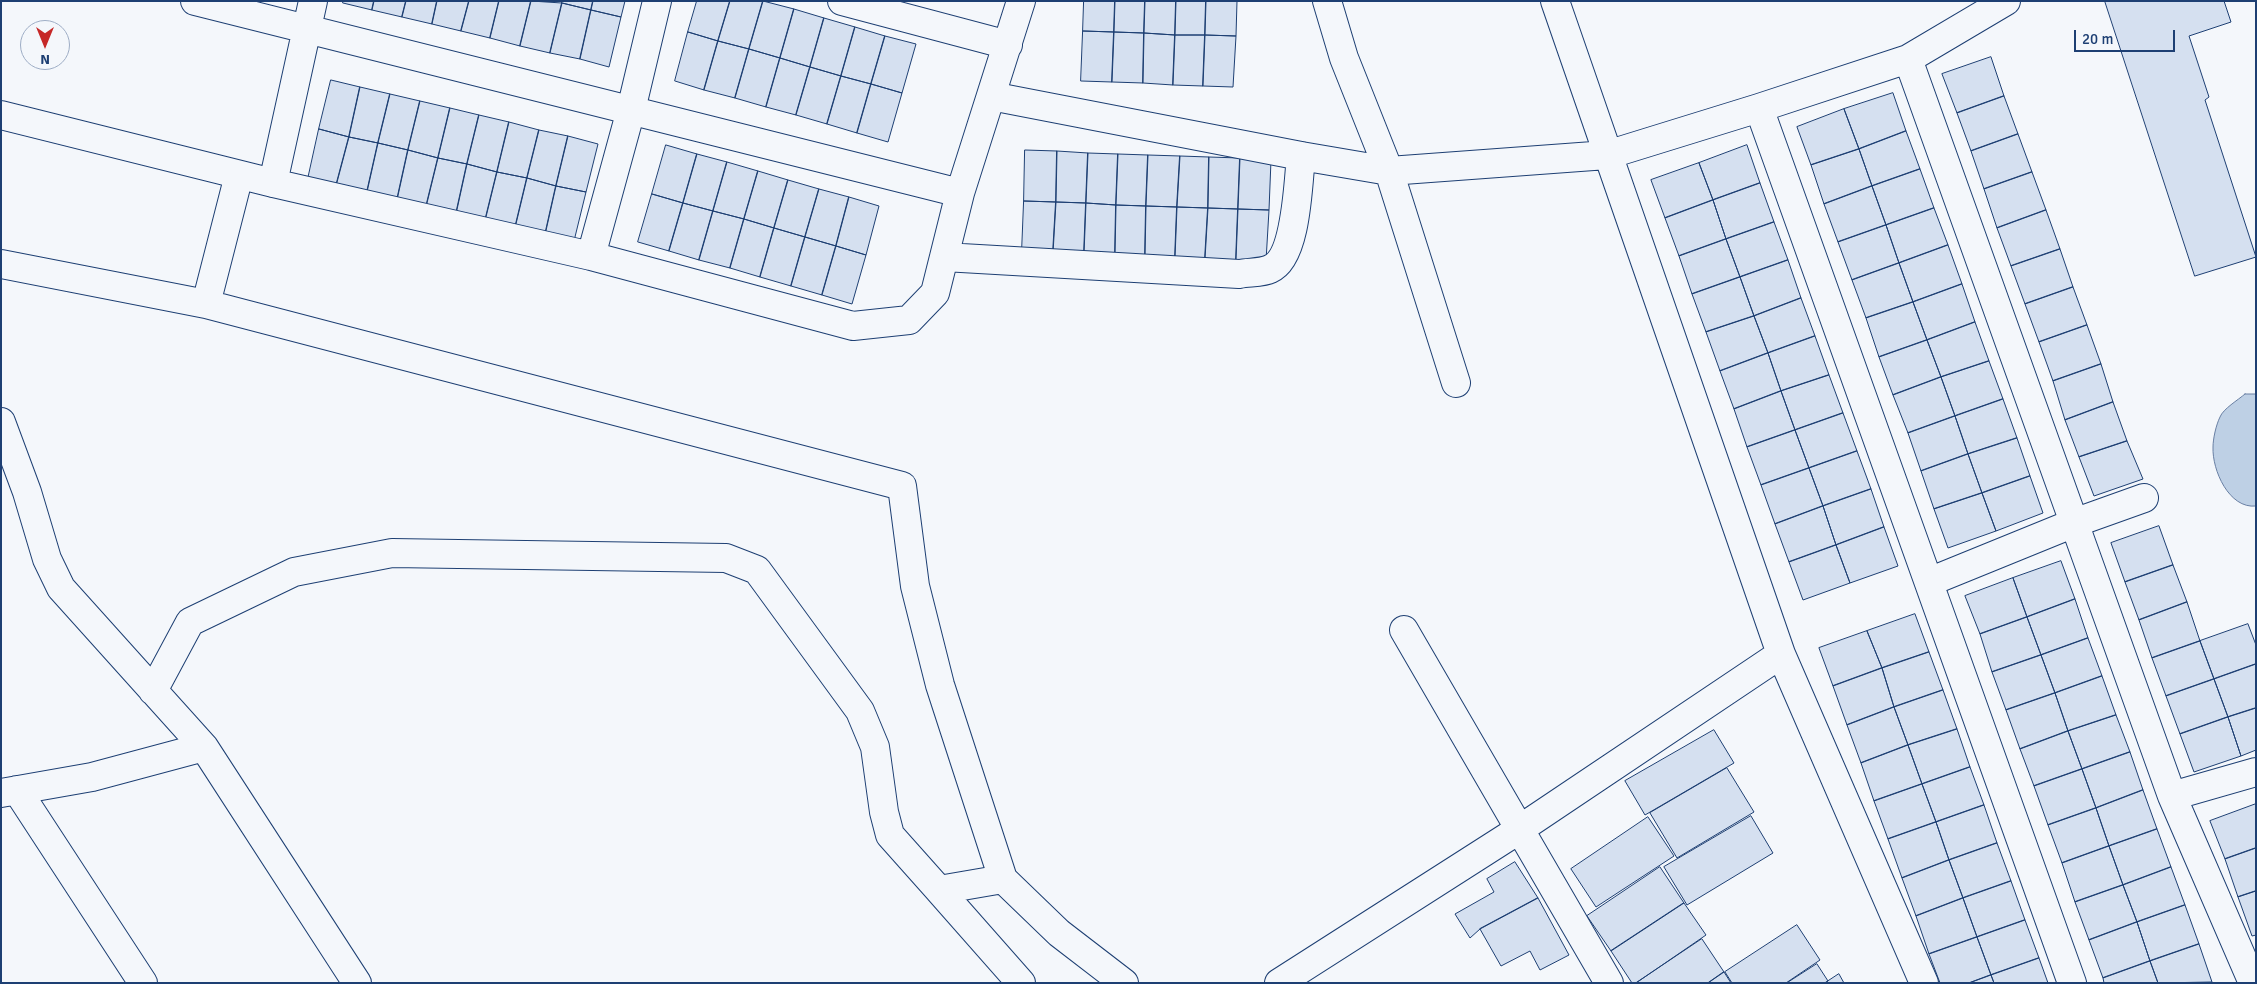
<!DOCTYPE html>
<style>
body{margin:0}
#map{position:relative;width:2257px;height:984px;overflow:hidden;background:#f4f7fb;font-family:Signika,sans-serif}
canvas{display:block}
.frame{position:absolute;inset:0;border:2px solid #1d3f73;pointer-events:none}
.north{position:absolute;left:20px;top:20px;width:50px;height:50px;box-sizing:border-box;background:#f4f7fb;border:1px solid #9eadc5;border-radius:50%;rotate:180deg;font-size:14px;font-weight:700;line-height:20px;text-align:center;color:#1d3f73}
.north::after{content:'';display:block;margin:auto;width:18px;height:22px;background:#c62828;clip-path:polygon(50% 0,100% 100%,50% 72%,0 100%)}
.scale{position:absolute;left:2074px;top:30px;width:101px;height:22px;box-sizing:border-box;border:2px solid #1d3f73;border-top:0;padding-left:6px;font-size:15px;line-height:18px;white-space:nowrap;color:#1d3f73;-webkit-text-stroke:4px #f4f7fb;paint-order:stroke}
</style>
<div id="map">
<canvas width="2257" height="984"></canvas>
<div class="frame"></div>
<div class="north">N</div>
<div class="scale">20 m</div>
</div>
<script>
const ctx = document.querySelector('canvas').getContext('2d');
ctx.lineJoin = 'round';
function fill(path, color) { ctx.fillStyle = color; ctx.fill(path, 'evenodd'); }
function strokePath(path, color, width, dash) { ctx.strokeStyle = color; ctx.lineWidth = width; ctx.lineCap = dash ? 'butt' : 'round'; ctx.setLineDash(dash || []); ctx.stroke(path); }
const water = new Path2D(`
 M2245,394H2256V506C2229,509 2212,470 2213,447C2213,439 2216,425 2220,417C2223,409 2238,400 2245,394Z`);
fill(water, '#bed0e5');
strokePath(water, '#687fa3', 1);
const building = new Path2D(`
 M343,1H374L372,10L343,3Z
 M374,1H406L402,17L372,10Z
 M406,1H437L432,24L402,17Z
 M437,1H469L461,31L432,24Z
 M469,1H499L490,38L461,31Z
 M499,1H531L520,46L490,38Z
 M531,1L562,3L550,53L520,46Z
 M562,1H593L591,10L562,3Z
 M593,1H625L621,17L591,10Z
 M697,1H730L718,41L688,32Z
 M730,1H763L749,49L718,41Z
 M763,1L794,9L780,58L749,49Z
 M1084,1H1115L1114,32L1083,31Z
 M1115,1H1145L1144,33L1114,32Z
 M1145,1H1176L1175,35L1144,33Z
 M1176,1H1206L1205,35H1175Z
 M1206,1H1237L1236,36L1205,35Z
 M2105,1H2224L2231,22L2189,36L2209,97L2205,100L2256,257L2195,276Z
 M562,3L591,10L580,59L550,53Z
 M794,9L824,18L810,67L780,58Z
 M591,10L621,17L609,67L580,59Z
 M824,18L855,27L841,76L810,67Z
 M855,27L885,36L871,84L841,76Z
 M1083,31L1114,32L1112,82L1081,81Z
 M688,32L718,41L704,90L675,81Z
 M1114,32L1144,33L1143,83L1112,82Z
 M1144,33L1175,35L1173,85L1143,83Z
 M1175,35H1205L1203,86L1173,85Z
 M1205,35L1236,36L1233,87L1203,86Z
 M885,36L916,44L902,93L871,84Z
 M718,41L749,49L735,98L704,90Z
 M749,49L780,58L766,107L735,98Z
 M1991,57L2004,96L1957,113L1942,74Z
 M780,58L810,67L796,115L766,107Z
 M810,67L841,76L827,124L796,115Z
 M841,76L871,84L857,133L827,124Z
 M331,80L360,87L349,137L319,129Z
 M871,84L902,93L888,142L857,133Z
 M360,87L390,94L378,143L349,137Z
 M1893,93L1906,131L1859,149L1844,109Z
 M390,94L420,101L408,150L378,143Z
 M2004,96L2018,134L1971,151L1957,113Z
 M420,101L450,108L438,158L408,150Z
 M450,108L479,115L467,164L438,158Z
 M1844,109L1859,149L1811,165L1797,127Z
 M479,115L509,122L497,172L467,164Z
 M509,122L539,130L527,178L497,172Z
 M319,129L349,137L336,186L308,179Z
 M539,130L568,136L556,186L527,178Z
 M1906,131L1920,169L1872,186L1859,149Z
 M2018,134L2032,172L1984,189L1971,151Z
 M568,136L598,144L586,192L556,186Z
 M349,137L378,143L367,192L336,186Z
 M378,143L408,150L397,200L367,192Z
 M666,145L697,154L683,203L652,194Z
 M1747,145L1760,183L1713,200L1699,163Z
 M1859,149L1872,186L1824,204L1811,165Z
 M408,150L438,158L426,207L397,200Z
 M1025,150L1057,151L1056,202L1024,201Z
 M1057,151L1088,153L1086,203L1056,202Z
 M1088,153L1118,154L1116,205L1086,203Z
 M697,154L727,162L713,211L683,203Z
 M1118,154L1148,155L1146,206L1116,205Z
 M1148,155L1180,156L1177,207L1146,206Z
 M1180,156L1209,157L1208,208L1177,207Z
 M1209,157L1240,158L1238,209L1208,208Z
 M438,158L467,164L456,214L426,207Z
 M1240,158L1271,160L1269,210L1238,209Z
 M727,162L758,171L744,219L713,211Z
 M1699,163L1713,200L1665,218L1651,180Z
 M467,164L497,172L485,221L456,214Z
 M1920,169L1934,208L1886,225L1872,186Z
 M758,171L788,180L774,228L744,219Z
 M497,172L527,178L515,228L485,221Z
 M2032,172L2046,210L1997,228L1984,189Z
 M527,178L556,186L545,235L515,228Z
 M788,180L819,189L805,237L774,228Z
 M1760,183L1774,222L1726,239L1713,200Z
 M556,186L586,192L574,241L545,235Z
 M1872,186L1886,225L1838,242L1824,204Z
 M819,189L849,197L836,246L805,237Z
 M652,194L683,203L669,251L638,242Z
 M849,197L879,206L866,255L836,246Z
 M1713,200L1726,239L1679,256L1665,218Z
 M1024,201L1056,202L1053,253L1022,251Z
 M1056,202L1086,203L1084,254L1053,253Z
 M683,203L713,211L699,260L669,251Z
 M1086,203L1116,205L1115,255L1084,254Z
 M1116,205L1146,206L1145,257L1115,255Z
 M1146,206L1177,207L1175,258L1145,257Z
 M1177,207L1208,208L1205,259L1175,258Z
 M1208,208L1238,209L1236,260L1205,259Z
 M1934,208L1948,245L1899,263L1886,225Z
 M1238,209L1269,210L1266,261L1236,260Z
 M2046,210L2060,249L2011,266L1997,228Z
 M713,211L744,219L730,268L699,260Z
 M744,219L774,228L760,277L730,268Z
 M1774,222L1788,260L1740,277L1726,239Z
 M1886,225L1899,263L1852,280L1838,242Z
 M774,228L805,237L791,286L760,277Z
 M805,237L836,246L822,295L791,286Z
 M1726,239L1740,277L1692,294L1679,256Z
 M1948,245L1962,284L1913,302L1899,263Z
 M836,246L866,255L852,304L822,295Z
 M2060,249L2073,287L2025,304L2011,266Z
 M1788,260L1801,298L1754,316L1740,277Z
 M1899,263L1913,302L1866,318L1852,280Z
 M1740,277L1754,316L1706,332L1692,294Z
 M1962,284L1975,322L1927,340L1913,302Z
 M2073,287L2087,325L2039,342L2025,304Z
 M1801,298L1815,336L1768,353L1754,316Z
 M1913,302L1927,340L1879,357L1866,318Z
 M1754,316L1768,353L1720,371L1706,332Z
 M1975,322L1989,361L1941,377L1927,340Z
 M2087,325L2101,364L2053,381L2039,342Z
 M1815,336L1829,375L1781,391L1768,353Z
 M1927,340L1941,377L1893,395L1879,357Z
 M1768,353L1781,391L1734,409L1720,371Z
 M1989,361L2003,399L1955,416L1941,377Z
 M2101,364L2113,402L2065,420L2053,381Z
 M1829,375L1843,413L1795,430L1781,391Z
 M1941,377L1955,416L1908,433L1893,395Z
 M1781,391L1795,430L1747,447L1734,409Z
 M2003,399L2017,438L1968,454L1955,416Z
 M2113,402L2127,441L2079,457L2065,420Z
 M1843,413L1857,451L1809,468L1795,430Z
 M1955,416L1968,454L1921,471L1908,433Z
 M1795,430L1809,468L1761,485L1747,447Z
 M2017,438L2030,476L1982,493L1968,454Z
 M2127,441L2143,479L2094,496L2079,457Z
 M1857,451L1871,489L1823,506L1809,468Z
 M1968,454L1982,493L1934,509L1921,471Z
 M1809,468L1823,506L1775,524L1761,485Z
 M2030,476L2043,513L1996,531L1982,493Z
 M1871,489L1884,527L1836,545L1823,506Z
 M1982,493L1996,531L1948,548L1934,509Z
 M1823,506L1836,545L1789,562L1775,524Z
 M2159,526L2173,565L2125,582L2111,543Z
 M1884,527L1898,566L1850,583L1836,545Z
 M1836,545L1850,583L1803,600L1789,562Z
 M2061,561L2075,599L2027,617L2013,578Z
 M2173,565L2187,602L2139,620L2125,582Z
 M2013,578L2027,617L1980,634L1965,596Z
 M2075,599L2088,638L2041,655L2027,617Z
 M2187,602L2200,641L2152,658L2139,620Z
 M1915,614L1929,652L1882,668L1867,631Z
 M2027,617L2041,655L1992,672L1980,634Z
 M2248,624L2256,645V664L2214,679L2200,641Z
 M1867,631L1882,668L1833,686L1819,648Z
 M2088,638L2102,676L2055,693L2041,655Z
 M2200,641L2214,679L2166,696L2152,658Z
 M1929,652L1943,690L1894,707L1882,668Z
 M2041,655L2055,693L2006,710L1992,672Z
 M2256,664V708L2228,717L2214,679Z
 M1882,668L1894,707L1847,725L1833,686Z
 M2102,676L2116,715L2068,731L2055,693Z
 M2214,679L2228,717L2180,734L2166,696Z
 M1943,690L1957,729L1908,745L1894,707Z
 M2055,693L2068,731L2020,749L2006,710Z
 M1894,707L1908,745L1861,763L1847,725Z
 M2256,708V750L2241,756L2228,717Z
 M2116,715L2130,752L2082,769L2068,731Z
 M2228,717L2241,756L2194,772L2180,734Z
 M1957,729L1970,767L1922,784L1908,745Z
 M1714,730L1734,763L1645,815L1625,781Z
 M2068,731L2082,769L2034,786L2020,749Z
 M1908,745L1922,784L1874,801L1861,763Z
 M2130,752L2143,790L2096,808L2082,769Z
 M1970,767L1984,805L1936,822L1922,784Z
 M1727,768L1754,812L1677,858L1650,813Z
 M2082,769L2096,808L2048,825L2034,786Z
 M1922,784L1936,822L1888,839L1874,801Z
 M2143,790L2157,829L2109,846L2096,808Z
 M2256,804V848L2225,859L2210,821Z
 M1984,805L1997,843L1949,860L1936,822Z
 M2096,808L2109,846L2062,863L2048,825Z
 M1751,816L1773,853L1687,905L1664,867Z
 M1648,817L1674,856L1596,907L1571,869Z
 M1936,822L1949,860L1902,878L1888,839Z
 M2157,829L2171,867L2123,885L2109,846Z
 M1997,843L2011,881L1963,898L1949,860Z
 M2109,846L2123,885L2075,902L2062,863Z
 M2256,848V891L2238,897L2225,859Z
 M1949,860L1963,898L1916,916L1902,878Z
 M1515,862L1538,898L1480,929L1470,938L1455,914L1494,892L1487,879Z
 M1660,867L1684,903L1611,951L1587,916Z
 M2171,867L2185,905L2137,922L2123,885Z
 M2011,881L2025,920L1977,937L1963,898Z
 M2123,885L2137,922L2089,940L2075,902Z
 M2256,891V935L2252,936L2238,897Z
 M1538,898L1569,955L1540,970L1530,951L1501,966L1480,929Z
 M1963,898L1977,937L1929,954L1916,916Z
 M1684,903L1706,935L1636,983H1632L1611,951Z
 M2185,905L2199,944L2150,961L2137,922Z
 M2025,920L2039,958L1991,975L1977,937Z
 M2137,922L2150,961L2103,978L2089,940Z
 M1797,925L1820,960L1786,983H1732L1725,972Z
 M1977,937L1991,975L1969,983H1940L1929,954Z
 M1702,939L1724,972L1708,983H1636Z
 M2199,944L2212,982L2158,983L2150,961Z
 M2039,958L2048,983H1994L1991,975Z
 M2150,961L2158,983H2104L2103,978Z
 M1817,964L1828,981L1825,983H1787Z
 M1724,972L1731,983H1708Z
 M1839,974L1844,983H1825Z
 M1991,975L1994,983H1969Z`);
fill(building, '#d5e0f0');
strokePath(building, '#1d3f73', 1);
const minor = new Path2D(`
 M195,1L960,193
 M842,1L1008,45
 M1327,1L1344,58L1389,171L1456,383
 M1555,1L1781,654L1924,983
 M1908,59L2172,796L2253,983
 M991,96L1301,156L1389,171L1607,155L1759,108L1908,59L2006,1
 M1759,108L2072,983
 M1,115L273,183L591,256L853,326L909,320L935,293L960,193L1021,1
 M273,183L313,1
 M591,256L631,110L657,1
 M944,257L1239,274C1249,272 1262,273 1270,269C1297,258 1298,182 1301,156
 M1,264L206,304L902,486L915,586L940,685L1003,879L1059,933L1124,983
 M206,304L239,175
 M1,422L27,492L47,559L61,588L204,747L357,983
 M1929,582L2074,523L2144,498
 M1404,630L1609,983
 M153,691L190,622L294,572L392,553L726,558L757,570L860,711L875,747L884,812L890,835L939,890L1003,879
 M17,790L143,983
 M1,793L92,777L204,747
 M2172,796L2256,772
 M939,890L1021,983
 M1279,983L1520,829L1781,654`);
strokePath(minor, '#1d3f73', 30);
strokePath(minor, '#f4f7fb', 28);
</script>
